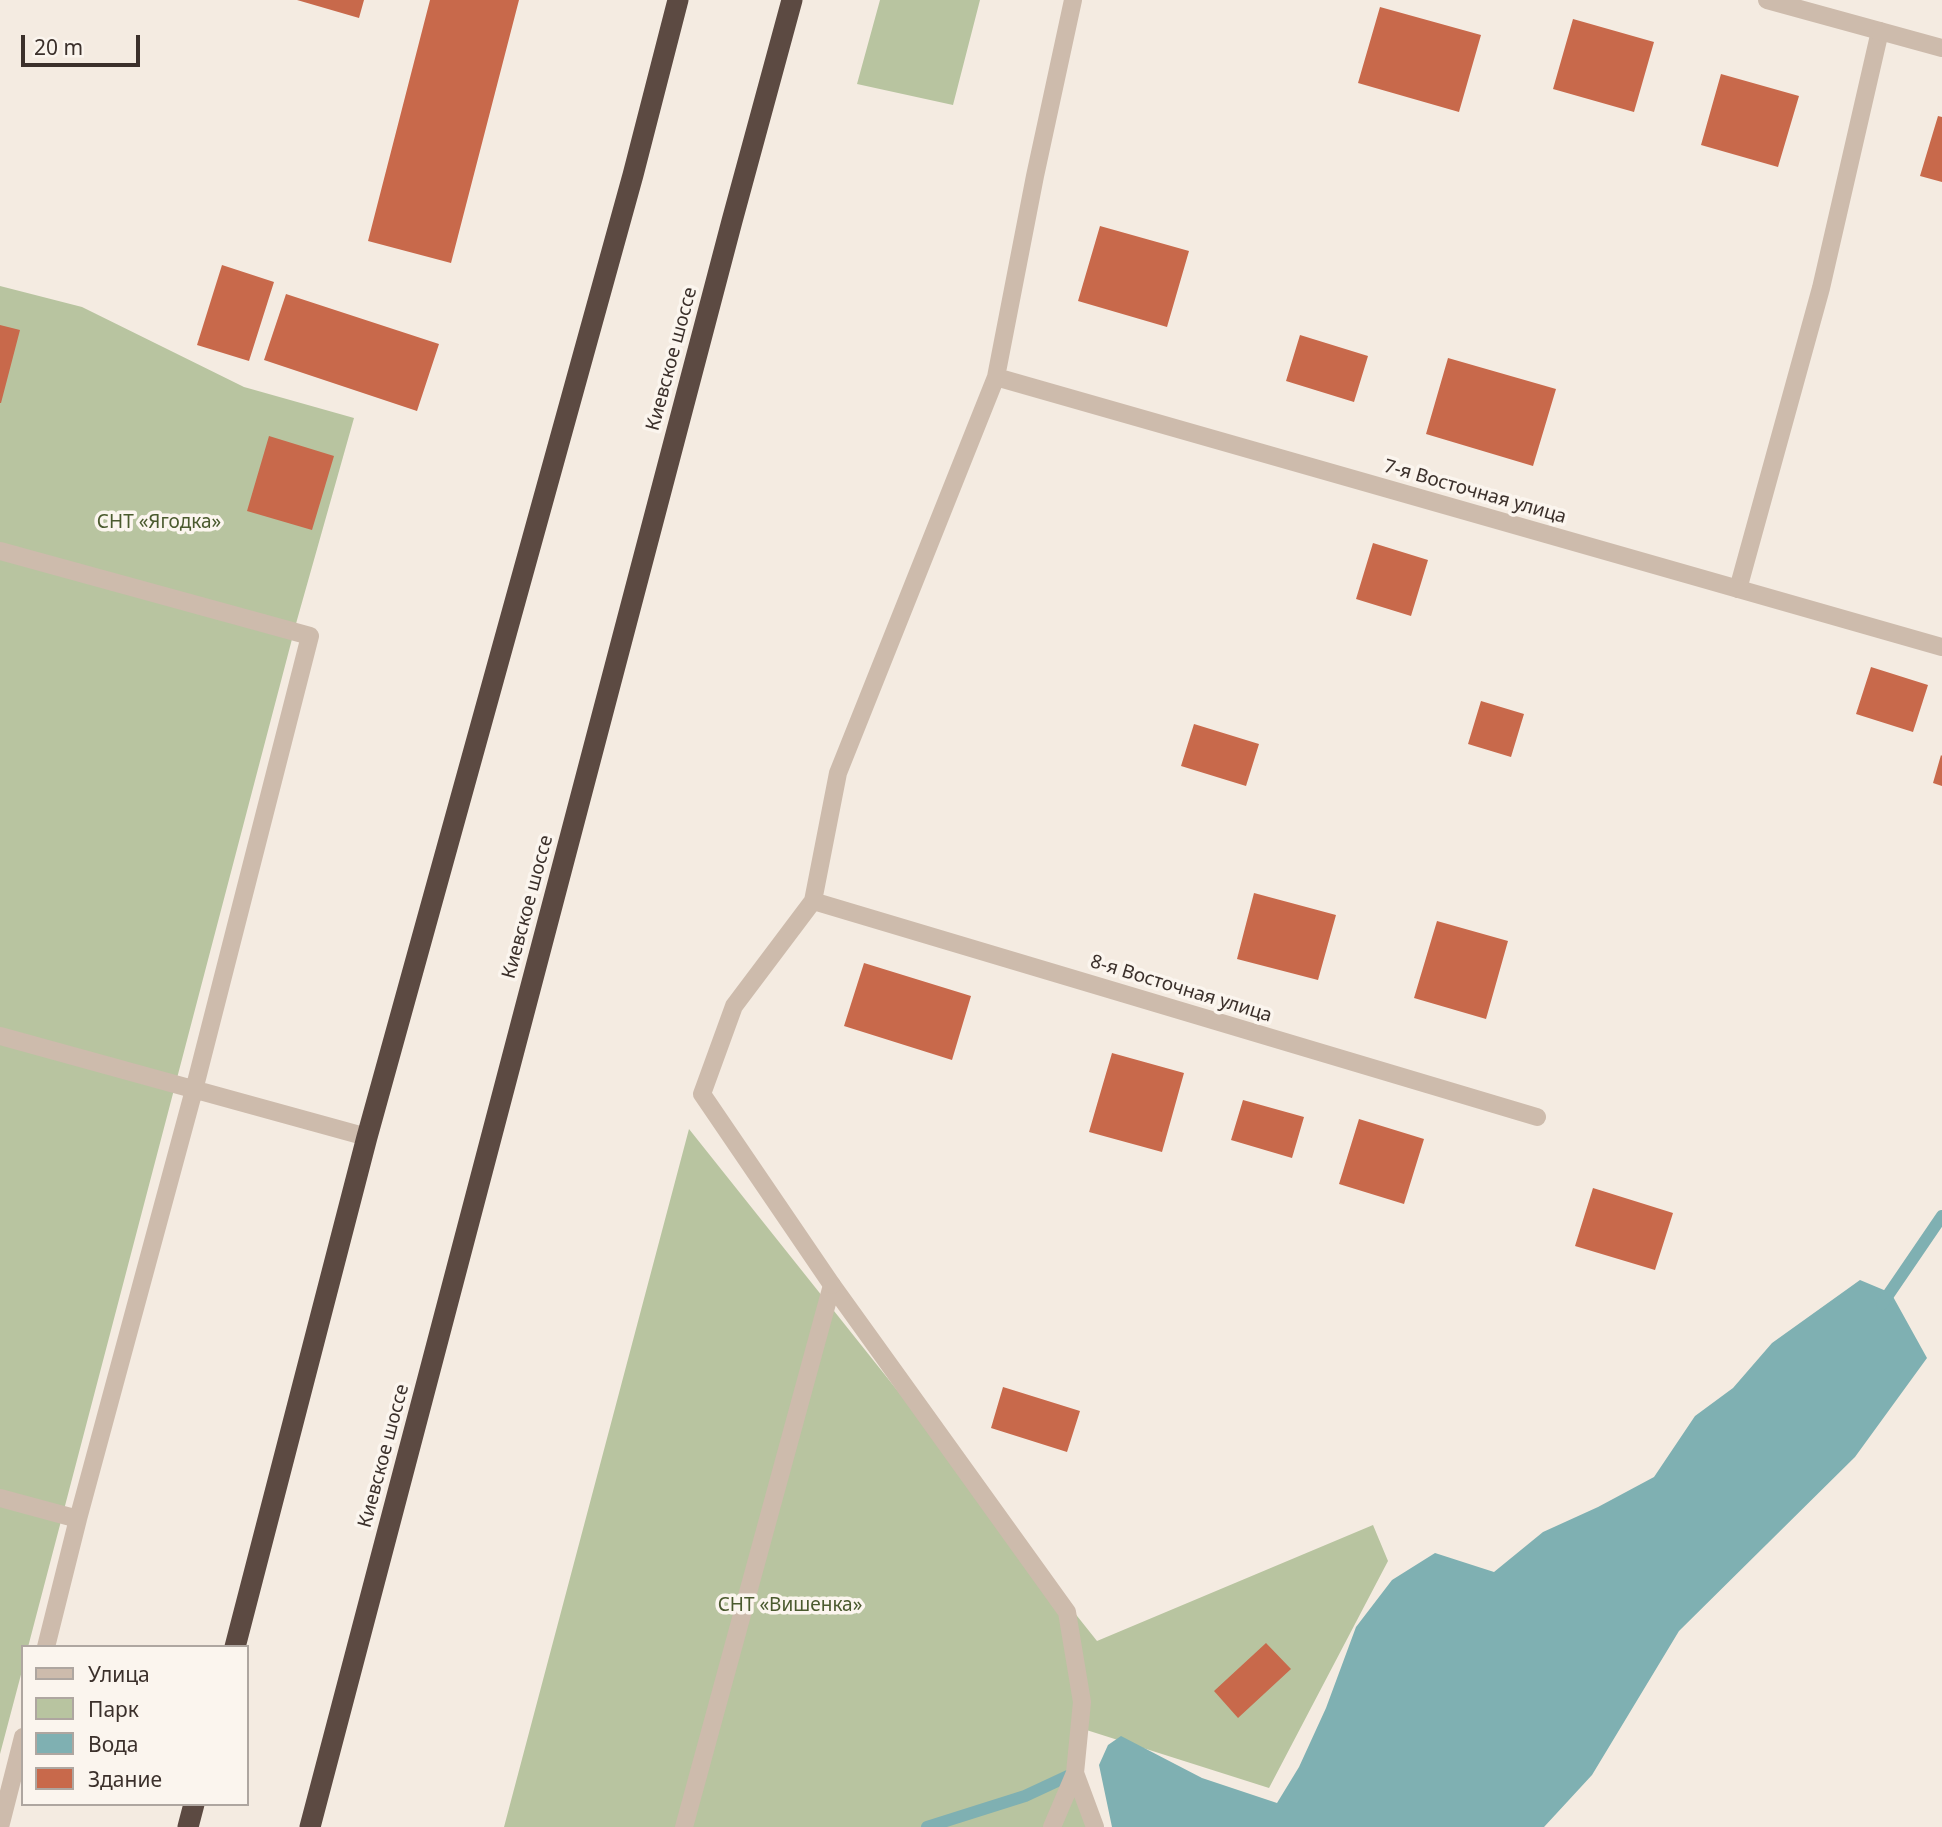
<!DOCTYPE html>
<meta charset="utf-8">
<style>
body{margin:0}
#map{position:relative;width:1942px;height:1827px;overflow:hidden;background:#f4ebe1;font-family:"Noto Sans",sans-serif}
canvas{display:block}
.legend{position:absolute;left:21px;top:1645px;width:228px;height:161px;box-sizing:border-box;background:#fbf5ee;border:2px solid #aea6a0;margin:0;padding:9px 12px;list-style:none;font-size:21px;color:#3b302b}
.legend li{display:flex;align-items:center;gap:14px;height:35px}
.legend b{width:35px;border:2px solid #aea6a0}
.scale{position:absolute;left:21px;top:35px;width:119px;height:32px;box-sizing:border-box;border:4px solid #3b302b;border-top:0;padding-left:9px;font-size:21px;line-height:24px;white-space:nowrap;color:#3b302b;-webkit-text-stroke:5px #fbf5ee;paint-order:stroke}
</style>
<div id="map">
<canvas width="1942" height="1827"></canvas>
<ul class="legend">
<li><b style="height:9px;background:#cdbbac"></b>Улица</li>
<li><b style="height:19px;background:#b8c4a0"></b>Парк</li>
<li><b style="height:19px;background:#7fb0b2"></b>Вода</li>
<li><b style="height:19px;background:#c8694b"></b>Здание</li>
</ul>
<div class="scale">20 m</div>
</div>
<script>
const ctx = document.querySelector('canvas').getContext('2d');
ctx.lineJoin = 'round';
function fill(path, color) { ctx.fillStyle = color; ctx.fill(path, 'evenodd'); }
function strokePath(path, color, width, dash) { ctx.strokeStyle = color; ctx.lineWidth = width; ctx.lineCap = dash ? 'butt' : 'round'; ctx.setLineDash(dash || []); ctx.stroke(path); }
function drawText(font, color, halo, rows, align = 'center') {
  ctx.font = font + ' "Noto Sans",sans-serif'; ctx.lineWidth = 7; ctx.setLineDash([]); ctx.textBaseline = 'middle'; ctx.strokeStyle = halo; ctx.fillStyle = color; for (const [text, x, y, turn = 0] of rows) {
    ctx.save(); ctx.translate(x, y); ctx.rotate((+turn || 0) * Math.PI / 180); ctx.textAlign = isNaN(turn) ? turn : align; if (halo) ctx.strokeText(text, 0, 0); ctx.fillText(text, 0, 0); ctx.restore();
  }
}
fill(new Path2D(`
 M880,0H980L953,105L857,84Z
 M0,286L82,307L244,387L354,418L297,620L28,1647H23V1667L0,1754Z
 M689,1129L1097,1641L1373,1525L1388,1561L1269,1788L1077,1727L1087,1827H504Z`), '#b8c4a0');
fill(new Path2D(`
 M1860,1280L1891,1293L1927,1358L1855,1457L1679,1631L1592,1775L1544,1827H1112L1099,1765L1108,1745L1121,1736L1202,1778L1277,1803L1299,1767L1326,1708L1356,1627L1392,1580L1435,1553L1494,1572L1543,1532L1598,1507L1654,1477L1695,1416L1733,1388L1772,1343Z`), '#7fb0b2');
strokePath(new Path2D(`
 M1882,1304L1942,1216
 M927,1827L1025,1796L1068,1776`), '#7fb0b2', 12);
fill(new Path2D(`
 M297,0H364L359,18Z
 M430,0H519L451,263L368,241Z
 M1380,7L1481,35L1459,112L1358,83Z
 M1573,19L1654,42L1634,112L1553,89Z
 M1721,74L1799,96L1778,167L1701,145Z
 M1938,116L1942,117V182L1920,176Z
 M1100,226L1189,251L1167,327L1078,301Z
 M222,265L274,282L249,361L197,345Z
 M286,294L439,344L417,411L264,360Z
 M0,325L20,330L1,403H0Z
 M1300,335L1368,356L1354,402L1286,381Z
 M1448,358L1556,389L1533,466L1426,434Z
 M269,436L334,456L312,530L247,511Z
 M1373,543L1428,560L1411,616L1356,599Z
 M1871,667L1928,685L1913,732L1856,714Z
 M1481,701L1524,714L1511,757L1468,744Z
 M1194,724L1259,744L1246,786L1181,766Z
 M1941,755L1942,756V786L1933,783Z
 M1254,893L1336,915L1318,980L1237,959Z
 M1437,921L1508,941L1486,1019L1414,998Z
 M864,963L971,996L952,1060L844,1026Z
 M1112,1053L1184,1073L1162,1152L1089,1132Z
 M1243,1100L1304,1117L1292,1158L1231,1140Z
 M1359,1119L1424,1139L1404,1204L1339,1184Z
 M1593,1188L1673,1213L1655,1270L1575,1246Z
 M1003,1387L1080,1411L1067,1452L991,1428Z
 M1266,1643L1291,1669L1238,1718L1214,1691Z`), '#c8694b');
strokePath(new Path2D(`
 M1738,589L1821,288L1880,31
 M832,1285L1067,1612L1082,1702L1075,1773L1095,1827
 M684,1827L832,1285
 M1052,1827L1075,1773`), '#cdbbac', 18);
strokePath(new Path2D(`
 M1767,0L1942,48
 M996,377L1942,647
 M0,551L310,636L194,1090L78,1519L0,1498
 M813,901L1537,1117
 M0,1036L367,1137
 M832,1285L702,1094L734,1006L813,901L838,773L996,377L1035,176L1073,0
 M46,1647L78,1519
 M0,1827L23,1737`), '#cdbbac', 18);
strokePath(new Path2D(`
 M235,1647L367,1137L633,175L678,0
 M188,1827L194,1804
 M310,1827L732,221L792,0`), '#5c4a42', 21);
drawText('19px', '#3b302b', '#fbf5ee', [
 ["Киевское шоссе",672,359,-75],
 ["7-я Восточная улица",1475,492,16],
 ["Киевское шоссе",528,907,-75],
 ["8-я Восточная улица",1181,989,17],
 ["Киевское шоссе",384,1456,-75]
]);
drawText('19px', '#4a5a2e', '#fbf5ee', [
 ["СНТ «Ягодка»",159,523],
 ["СНТ «Вишенка»",790,1606]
]);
</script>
